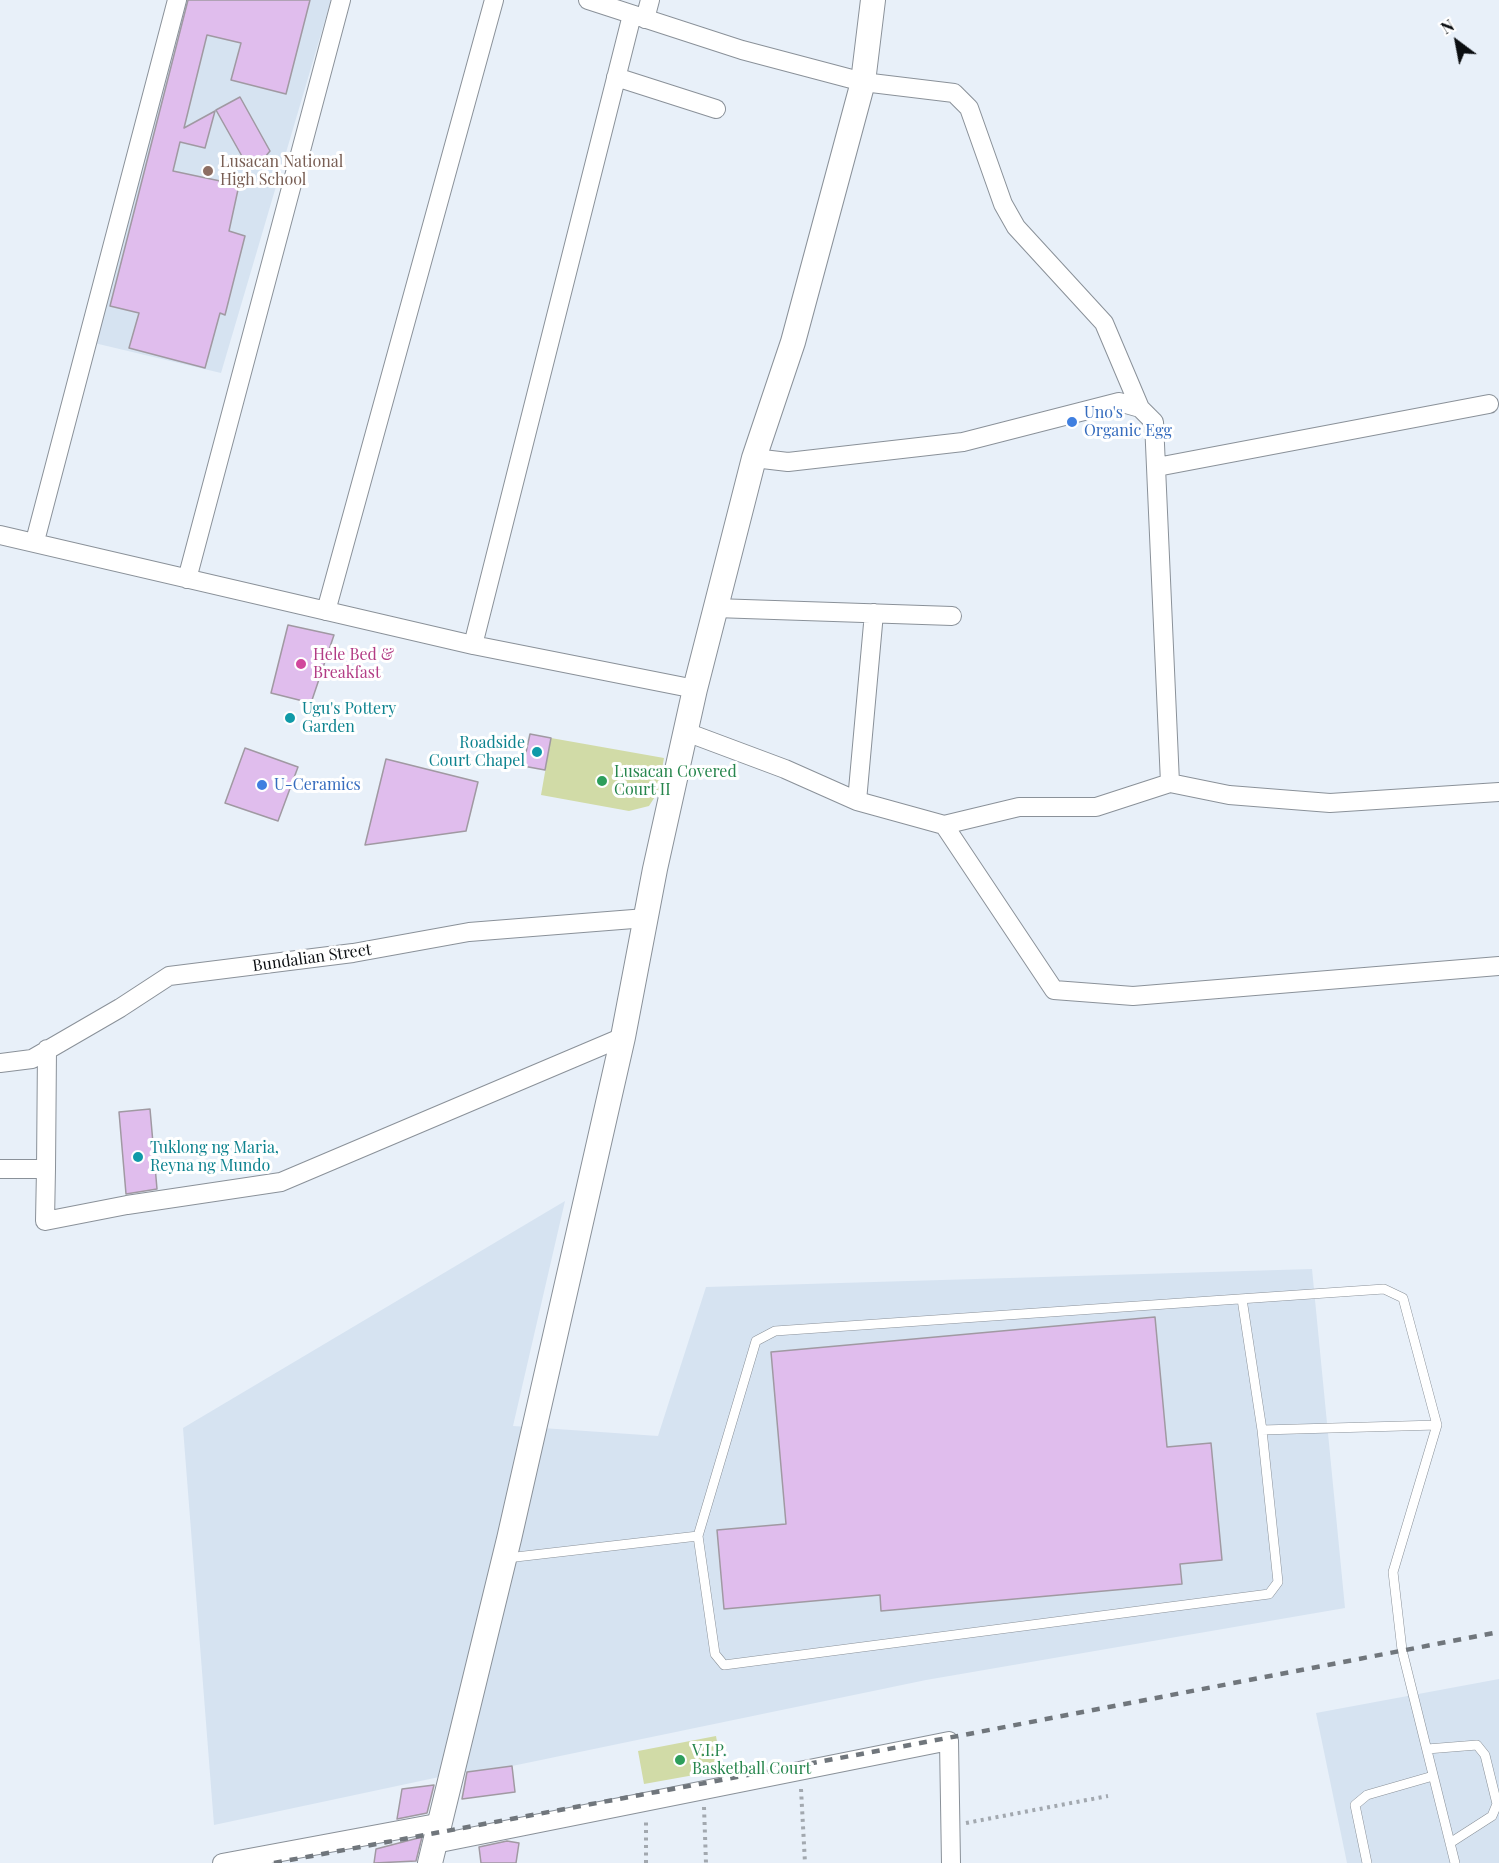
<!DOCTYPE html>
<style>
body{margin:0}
#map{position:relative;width:1499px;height:1863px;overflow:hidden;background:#e8f0f9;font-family:"Playfair Display",serif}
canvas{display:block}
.north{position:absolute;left:1427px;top:12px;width:60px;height:60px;-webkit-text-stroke:4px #fff;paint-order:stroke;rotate:328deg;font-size:16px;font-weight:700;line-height:24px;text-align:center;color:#0b0e11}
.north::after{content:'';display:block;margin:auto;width:21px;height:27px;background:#0b0e11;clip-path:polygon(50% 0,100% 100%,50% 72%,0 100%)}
</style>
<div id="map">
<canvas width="1499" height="1863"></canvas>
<div class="north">N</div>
</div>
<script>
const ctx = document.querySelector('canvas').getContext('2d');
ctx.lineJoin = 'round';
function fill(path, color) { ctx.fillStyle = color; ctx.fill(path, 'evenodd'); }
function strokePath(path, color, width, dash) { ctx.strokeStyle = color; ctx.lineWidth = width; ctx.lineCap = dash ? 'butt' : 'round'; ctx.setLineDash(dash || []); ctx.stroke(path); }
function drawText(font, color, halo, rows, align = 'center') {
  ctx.font = font + ' "Playfair Display",serif'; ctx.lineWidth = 6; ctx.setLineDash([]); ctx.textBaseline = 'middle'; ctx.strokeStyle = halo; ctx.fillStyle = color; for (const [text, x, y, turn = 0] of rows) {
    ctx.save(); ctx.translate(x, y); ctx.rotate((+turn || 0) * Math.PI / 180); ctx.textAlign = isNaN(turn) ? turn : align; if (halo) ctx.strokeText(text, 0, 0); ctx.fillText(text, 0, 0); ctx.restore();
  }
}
fill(new Path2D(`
 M180,0H331L221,373L90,342Z
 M565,1201L513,1426L658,1436L706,1287L1312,1269L1345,1608L926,1680L512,1766L458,1773L214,1825L183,1428Z
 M1499,1679V1863H1347L1316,1713Z`), '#d6e3f1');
fill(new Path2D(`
 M551,738L664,758L658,792L649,806L629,811L541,795Z
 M716,1736L722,1770L644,1784L638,1751Z`), '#d1dba7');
const building = new Path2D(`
 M188,0H310L286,94L231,80L241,43L207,35L184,128L215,111L205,148L180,142L173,171L239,185L229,231L245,236L225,315L220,313L205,368L129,348L139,313L110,306Z
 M240,97L270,151L261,162L243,158L216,110Z
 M288,625L334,635L311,703L271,693Z
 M530,734L551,738L545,770L523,766Z
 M245,748L298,767L278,821L225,803Z
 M386,759L478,782L466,831L365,845Z
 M150,1109L157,1189L126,1194L119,1112Z
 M1155,1317L1167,1447L1211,1443L1222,1560L1180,1564L1182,1584L881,1611L880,1595L724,1609L717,1530L786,1524L771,1352Z
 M512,1766L515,1792L462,1799L467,1772Z
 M434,1785L427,1813L397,1819L402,1789Z
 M422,1837L416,1861L374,1863L376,1849Z
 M507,1841L519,1843L516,1863H481L479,1847Z`);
fill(building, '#e0bded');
strokePath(building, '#a099a2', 1.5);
const service = new Path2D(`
 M1242,1299L1262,1430
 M698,1536L715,1654L724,1665L1269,1594L1278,1582L1262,1430L1437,1425
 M507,1558L698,1536L756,1341L775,1331L1384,1289L1403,1298L1437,1425L1393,1572L1402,1650L1455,1863
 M1427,1749L1477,1745L1485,1755L1497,1804L1492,1816L1450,1843
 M1367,1863L1355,1805L1367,1795L1433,1776`);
const minor = new Path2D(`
 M588,0L742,50L863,82L954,93L969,108L1003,204L1016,227L1104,323L1140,408
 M645,19L650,0
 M616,77L716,109
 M754,458L788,462L963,442L1119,402L1140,408L1154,422L1170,783
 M1157,467L1489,404
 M0,535L473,645L695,689
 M35,541L177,0
 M187,579L341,0
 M715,608L952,616
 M326,611L494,0
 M473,645L632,15
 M686,732L785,769L857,801L944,825L1019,807H1096L1170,783L1229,795L1330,803L1499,792
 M857,801L874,613
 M944,825L1054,990L1133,996L1499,966
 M0,1063L32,1059L120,1008L169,976L353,953L469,932L646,918
 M0,1169H46L47,1049
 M46,1169L45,1221L127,1205L281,1182L623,1037
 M435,1844L949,1741L951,1863
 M222,1863L442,1822`);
const tertiary = new Path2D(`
 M430,1863L509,1539L623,1037L655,869L695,689L754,458L793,342L863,82L873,0`);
strokePath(service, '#8a9199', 10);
strokePath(minor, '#8a9199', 20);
strokePath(tertiary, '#8a9199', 26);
strokePath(new Path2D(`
 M801,1789L805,1863
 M704,1807L706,1863
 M966,1823L1108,1796
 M646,1863V1819`), '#a2a8af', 4, [3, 4.5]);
strokePath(service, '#fff', 9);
strokePath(minor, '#fff', 18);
strokePath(tertiary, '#fff', 24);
strokePath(new Path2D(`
 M274,1863L958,1736L1499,1632`), '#70767c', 4.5, [8, 8]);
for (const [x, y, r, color] of [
 [208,171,6,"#8d6e63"],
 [1072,422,6,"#3f7fe0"],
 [301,664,6,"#d1479c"],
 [290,718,6,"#0f9aa8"],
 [537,752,6,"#0f9aa8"],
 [602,781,6,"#2e9e5b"],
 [262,785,6,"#3f7fe0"],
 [138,1157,6,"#0f9aa8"],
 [680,1760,6,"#2e9e5b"]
]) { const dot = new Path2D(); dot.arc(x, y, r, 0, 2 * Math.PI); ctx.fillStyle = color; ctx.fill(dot); strokePath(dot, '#fff', 2); }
drawText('16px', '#785e54', '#fff', [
 ["Lusacan National",220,162],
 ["High School",220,180]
], 'left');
drawText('16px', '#366cbe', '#fff', [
 ["Uno's",1084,413],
 ["Organic Egg",1084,431],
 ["U-Ceramics",274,785]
], 'left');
drawText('16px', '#b23c85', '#fff', [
 ["Hele Bed &",313,655],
 ["Breakfast",313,673]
], 'left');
drawText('16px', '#0d838f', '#fff', [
 ["Ugu's Pottery",302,709],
 ["Garden",302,727],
 ["Roadside",525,743,"right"],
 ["Court Chapel",525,761,"right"],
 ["Tuklong ng Maria,",150,1148],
 ["Reyna ng Mundo",150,1166]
], 'left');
drawText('16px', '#27864d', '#fff', [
 ["Lusacan Covered",614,772],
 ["Court II",614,790],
 ["V.I.P.",692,1751],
 ["Basketball Court",692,1769]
], 'left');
drawText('16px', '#0b0e11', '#fff', [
 ["Bundalian Street",312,958,-8]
]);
</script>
